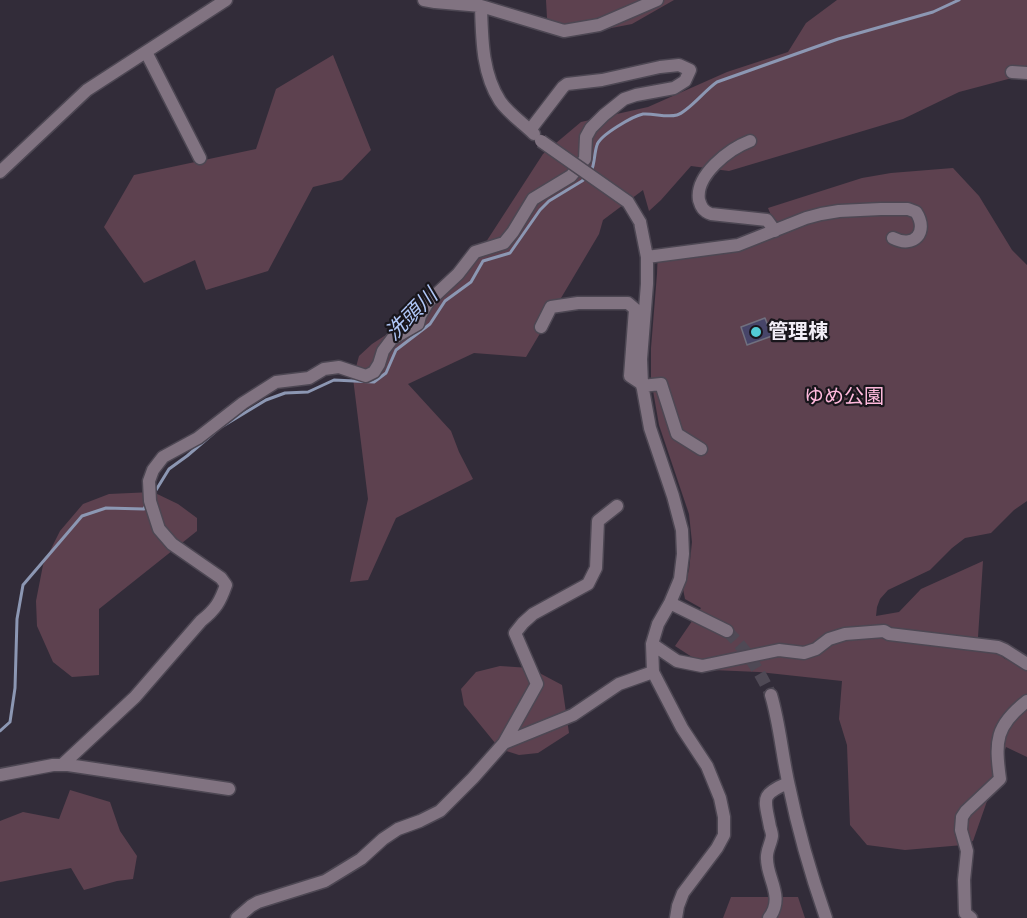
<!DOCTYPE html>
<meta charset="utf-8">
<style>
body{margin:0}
canvas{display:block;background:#322c39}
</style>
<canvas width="1027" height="918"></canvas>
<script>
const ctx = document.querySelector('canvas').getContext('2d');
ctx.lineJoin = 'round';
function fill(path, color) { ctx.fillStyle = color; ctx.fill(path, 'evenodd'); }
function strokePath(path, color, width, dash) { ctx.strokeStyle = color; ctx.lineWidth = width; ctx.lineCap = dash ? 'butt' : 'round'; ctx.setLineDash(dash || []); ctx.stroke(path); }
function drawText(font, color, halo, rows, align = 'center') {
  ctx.font = font + ' Karla,"Noto Sans JP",sans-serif'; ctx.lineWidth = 4.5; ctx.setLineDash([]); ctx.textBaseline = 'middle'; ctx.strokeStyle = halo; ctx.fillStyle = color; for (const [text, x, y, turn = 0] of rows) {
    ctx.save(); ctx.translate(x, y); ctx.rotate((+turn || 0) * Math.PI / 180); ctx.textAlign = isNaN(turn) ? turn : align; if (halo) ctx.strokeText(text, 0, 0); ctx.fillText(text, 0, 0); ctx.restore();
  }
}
fill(new Path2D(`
 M546,0H674L632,24L570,36L547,18Z
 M837,0H1027V74L959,92L903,119L729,171L691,166L661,200L649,211L643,190L603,220L599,234L526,357L474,353L408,384L451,431L459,452L473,479L396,518L368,580L350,582L368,499L353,378L359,356L372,344L432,305L460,278L486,242L543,154L581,122L648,107L727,72L788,52L806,23Z
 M333,55L371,150L342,180L313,187L268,271L206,290L195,260L144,283L104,227L134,175L256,149L276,89Z
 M953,168L979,196L1012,250L1027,265V501L1014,510L991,533L965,538L952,548L930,570L888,590L880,599L877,607L876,616L899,612L921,589L983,561L978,637L1005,659L1027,663V757L1006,747L973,841L963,845L905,850L867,845L850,825L847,745L839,719L842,681L759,672L712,670L675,646L701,608L685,599L683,589L689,570L692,542L689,514L659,425L651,379V348L657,274L658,249L737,240L775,225L768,208L862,178L891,173Z
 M153,492L178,504L197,518V531L99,609V675L72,677L53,662L37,626L36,601L43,565L60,531L83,504L109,494Z
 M500,666L530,668L562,685L569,733L538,753L519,755L500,749L464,705L461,689L476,672Z
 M70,790L110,802L120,831L137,856L133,879L117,881L84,890L71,868L0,882V821L23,812L59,819Z
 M731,897H798L805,918H723Z`), '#5d414f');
strokePath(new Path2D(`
 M591,172C595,163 594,154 597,145C600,135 633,116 643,114C654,113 666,118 677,115C688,112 705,90 717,82L838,39L933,12L959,0
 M223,426L266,400L285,393L308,392L334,380L374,382L386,373L396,350L430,324L445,301L471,282L483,261L510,253L540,210L549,201L582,181L587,177
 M153,495L169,469L187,456L215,432
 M0,731L10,722L15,688L17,619L23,585L82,516L106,508L144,509L146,505`), '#8c97b3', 3);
const building = new Path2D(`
 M765,318L772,336L747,345L741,327Z`);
fill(building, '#474569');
strokePath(building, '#70707f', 1.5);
strokePath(new Path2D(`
 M727,631C748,652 758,669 771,695`), '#4f4955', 12, [12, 6]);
const minor = new Path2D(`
 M424,0L435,2L481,6L564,31L599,25L657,0
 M481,6C482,39 482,73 500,101C508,113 524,124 534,134
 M146,52L200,158
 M1012,72L1027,73
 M750,141C729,149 695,175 699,200C701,207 703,211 711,214L767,220L775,231
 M0,172L87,90L226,0
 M640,222L647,257V284L641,359L642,384L650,428L673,496L682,530L683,554L680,579L670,603L658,624L652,644L653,672L682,728L707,766L720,798L724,817V835L717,848L683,893L678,906L676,918
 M647,257L738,245L806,218L821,214L839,211L881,209H908L916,212C929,232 914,249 893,238
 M541,327L551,307L578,303H628L635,309L630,376L642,384
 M642,386L661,384L677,434L701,449
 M670,603L727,631
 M652,644L677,661L702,666L779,650L804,653L816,649L829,639L845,634L884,631L889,634L998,647L1005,650L1027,664
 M771,695C780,725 782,756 789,786C798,830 811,875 826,918
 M504,743L537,684L515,633L523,623L533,614L588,584L596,568L598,521L617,506
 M62,765L135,697L201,621C216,609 220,602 226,585L221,578L172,544L159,529L150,501L149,481L153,470L163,457L198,438L243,403L276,382L309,378L324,369L339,367L366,376L374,372L379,364L383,351L392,339L418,324L420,316L428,302L458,274L475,252L504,243L513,232L533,199L571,176L585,159L586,137L591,128L604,115L624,99L636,95L674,88L685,81L690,70L679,65L660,67L602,80L567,84L563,87L530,130
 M0,775L53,765H68L229,789
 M237,918L251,906L258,902L325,881L361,859L383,839L398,829L420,821L440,811L473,778L504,743L573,715L619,684L653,672
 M769,918C785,897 767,879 767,859C766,851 771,844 772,836C772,833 771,830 770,827C765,799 759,795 788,783
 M971,918L965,913L964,880L967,851L961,830L962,817L966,811L1000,779C995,741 995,726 1027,701`);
strokePath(minor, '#4d4753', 15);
strokePath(minor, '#817381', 12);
const minorBridge = new Path2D(`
 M541,141L628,202L640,222`);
strokePath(minorBridge, '#4d4753', 15, []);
strokePath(minorBridge, '#817381', 12);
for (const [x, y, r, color] of [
 [756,332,6,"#52ccd6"]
]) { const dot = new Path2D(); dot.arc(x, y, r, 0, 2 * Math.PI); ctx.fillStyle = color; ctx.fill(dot); strokePath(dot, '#19161c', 2); }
drawText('bold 20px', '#f1edf6', '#19161c', [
 ["管理棟",768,332]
], 'left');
drawText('20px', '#feb9dc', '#19161c', [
 ["ゆめ公園",844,397]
]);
drawText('italic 21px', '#b0c7f7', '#19161c', [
 ["洗頭川",412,315,-45]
]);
</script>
